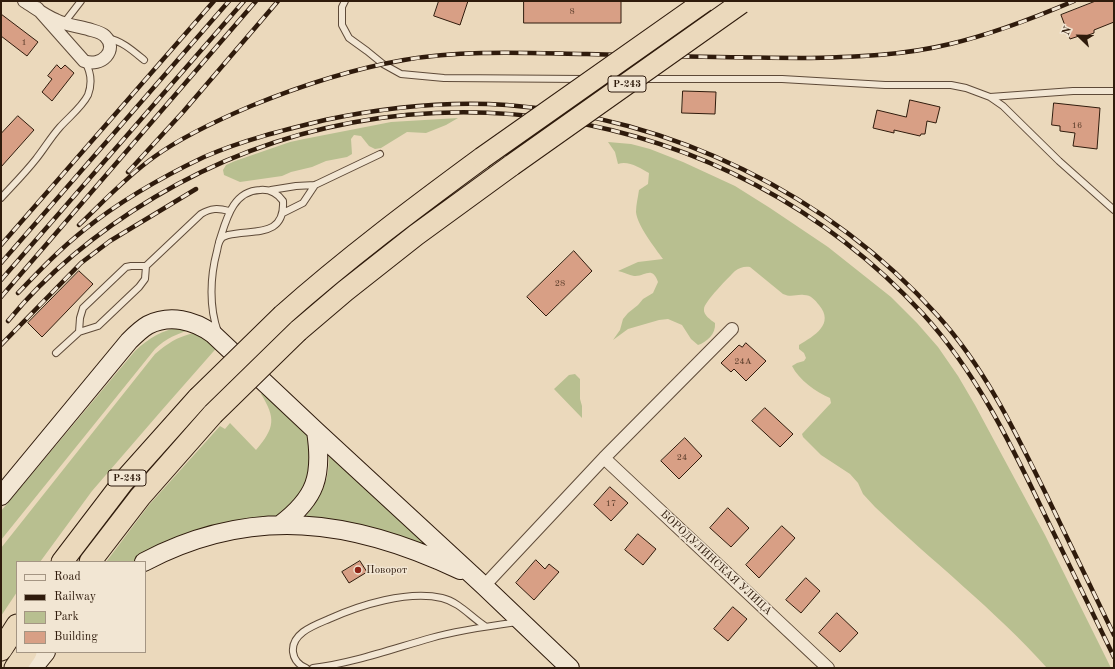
<!DOCTYPE html>
<meta charset="utf-8">
<style>
body{margin:0}
#map{position:relative;width:1115px;height:669px;overflow:hidden;background:#ebd9bc;font-family:"Old Standard TT",serif}
canvas{display:block}
.frame{position:absolute;inset:0;border:2px solid #2f1b0c;pointer-events:none}
.legend{position:absolute;left:16px;top:561px;width:130px;height:92px;box-sizing:border-box;background:#f2e6d3;border:1px solid #a49583;margin:0;padding:5px 7px;list-style:none;font-size:12px;color:#2f1b0c}
.legend li{display:flex;align-items:center;gap:8px;height:20px}
.legend b{width:20px;border:1px solid #a49583}
.north{position:absolute;left:1059px;top:16px;width:40px;height:40px;-webkit-text-stroke:3px #f2e6d3;paint-order:stroke;rotate:293deg;font-size:11px;font-weight:700;line-height:16px;text-align:center;color:#2f1b0c}
.north::after{content:'';display:block;margin:auto;width:14px;height:18px;background:#2f1b0c;clip-path:polygon(50% 0,100% 100%,50% 72%,0 100%)}
</style>
<div id="map">
<canvas width="1115" height="669"></canvas>
<div class="frame"></div>
<ul class="legend">
<li><b style="height:5px;background:#f2e6d3"></b>Road</li>
<li><b style="height:5px;background:#2f1b0c"></b>Railway</li>
<li><b style="height:11px;background:#b8bf90"></b>Park</li>
<li><b style="height:11px;background:#d89f85"></b>Building</li>
</ul>
<div class="north">N</div>
</div>
<script>
const ctx = document.querySelector('canvas').getContext('2d');
ctx.lineJoin = 'round';
function fill(path, color) { ctx.fillStyle = color; ctx.fill(path, 'evenodd'); }
function strokePath(path, color, width, dash) { ctx.strokeStyle = color; ctx.lineWidth = width; ctx.lineCap = dash ? 'butt' : 'round'; ctx.setLineDash(dash || []); ctx.stroke(path); }
function drawText(font, color, halo, rows, align = 'center') {
  ctx.font = font + ' "Old Standard TT",serif'; ctx.lineWidth = 3; ctx.setLineDash([]); ctx.textBaseline = 'middle'; ctx.strokeStyle = halo; ctx.fillStyle = color; for (const [text, x, y, turn = 0] of rows) {
    ctx.save(); ctx.translate(x, y); ctx.rotate((+turn || 0) * Math.PI / 180); ctx.textAlign = isNaN(turn) ? turn : align; if (halo) ctx.strokeText(text, 0, 0); ctx.fillText(text, 0, 0); ctx.restore();
  }
}
fill(new Path2D(`
 M458,118L446,125L426,133L407,132L381,148L375,149L369,146L361,136L354,135L351,139L352,154L347,157L326,161L312,167L291,172L282,176L240,182L224,175L223,170L226,165L235,161L290,142L304,139L391,122Z
 M608,142L631,144L650,149L683,162L735,186L770,208L828,247L891,297L917,323L938,347L958,376L975,405L1045,535L1111,668H1047C994,609 932,561 875,507L863,494L858,483L850,474L821,455L803,437L802,434L831,403L830,398C816,392 799,380 792,366L797,363L804,361L806,358L804,353L799,349V345C814,336 835,324 819,305C815,300 811,295 804,295C796,294 792,298 783,294L750,267C744,266 739,268 735,271C729,277 704,302 704,309C703,315 711,320 715,323C716,334 707,342 698,345L691,339L682,325L668,319L659,320L628,329L613,340L620,330L623,319L628,313L638,305L643,299L653,293L658,282C652,265 645,277 634,276C629,275 623,272 618,271L638,262L663,259C655,248 637,225 636,212C636,205 638,197 639,190L648,184L649,173C640,168 628,160 618,164L615,152Z
 M181,327L192,329C177,334 166,338 155,349L1,540V511L135,351C149,338 162,330 181,327Z
 M198,332L220,344L162,410L92,491L40,562H17V592L1,616V548L155,354C171,341 177,337 198,332Z
 M575,374L580,379V399L582,406V418L554,389L569,375Z
 M264,391L306,429L315,447L306,492L277,517L164,544L132,562H106L149,505L220,426L225,429L230,423L256,450C275,428 276,418 261,394Z
 M328,450L439,552L394,534L371,527L304,518C321,499 332,476 328,450Z`), '#b8bf90');
const building = new Path2D(`
 M439,1H468L460,25L434,16Z
 M524,1H621V23H524Z
 M1096,1H1114V22L1094,30V33L1080,38L1079,36L1070,39L1061,15Z
 M1,14L38,42L27,56L1,36Z
 M57,65L61,69L65,65L74,73L52,101L42,92L52,79L48,76Z
 M683,91L716,92L715,114L682,113Z
 M910,100L940,107L936,123L927,121L925,134H921L920,136L894,130V133L873,128L877,110L906,117Z
 M1054,103L1100,108L1097,149L1073,146L1075,133L1060,131V126L1052,125Z
 M18,116L34,130L1,167V134Z
 M574,251L592,271L546,316L527,297Z
 M79,271L93,284L42,337L28,323Z
 M746,343L766,361L746,381L734,369L731,372L721,363L739,345L742,347Z
 M765,408L793,434L780,447L752,421Z
 M685,438L702,456L679,479L661,461Z
 M610,487L628,503L611,521L594,505Z
 M728,508L749,528L731,547L710,528Z
 M782,526L795,538L759,578L746,565Z
 M638,534L656,549L643,565L625,550Z
 M536,560L545,569L549,564L559,572L534,600L516,583Z
 M360,561L367,572L349,583L342,572Z
 M806,578L820,591L801,613L786,600Z
 M733,607L747,619L728,641L714,629Z
 M837,613L858,633L840,652L819,633Z`);
fill(building, '#d89f85');
strokePath(building, '#2f1b0c', 1);
const service = new Path2D(`
 M345,1L342,7V25L349,38L367,51L383,64L401,74L444,78L584,79
 M64,23L81,1
 M107,38C122,41 132,50 144,60
 M644,79H782L885,85H951L966,88L990,97L1003,106L1059,161L1114,210
 M990,97L1073,91H1114
 M271,190L296,186L315,185L380,154
 M1,198C13,185 25,173 36,159C44,149 51,137 60,127C69,117 82,107 88,95C92,84 91,72 85,62
 M283,213L303,203L315,185
 M79,332L98,326L139,287L145,279L146,266L201,214C211,208 218,208 229,211
 M218,332C209,307 210,277 217,251C218,247 218,241 223,237C223,237 228,235 228,235C253,229 285,238 283,201C277,193 270,189 260,190C232,191 226,221 219,242
 M56,353L79,332L80,318L83,308L126,267L131,266H146
 M306,668C299,665 294,660 293,652C291,633 315,625 329,619C360,605 408,590 442,598C459,602 471,617 485,626
 M313,668C353,663 392,649 431,638C459,630 489,626 518,622`);
const minor = new Path2D(`
 M24,1C34,7 44,15 56,20C65,25 78,26 88,29C94,31 101,32 105,36C119,50 101,68 84,61L37,8
 M604,458L828,668
 M484,586L604,458L732,329`);
const secondary = new Path2D(`
 M1,496L129,341C135,335 141,329 148,325C170,314 194,320 213,334L316,431L484,586L570,668
 M280,525C316,498 323,476 316,431
 M144,562C252,505 353,519 460,570
 M33,668L46,652`);
const trunk = new Path2D(`
 M283,315C346,259 414,208 482,158
 M298,331L345,291L416,235L512,165
 M62,562L123,482L198,398
 M90,562L140,497L213,414
 M1,650L17,625
 M15,668L26,652`);
strokePath(service, '#5e4a38', 8);
strokePath(minor, '#5e4a38', 14);
strokePath(secondary, '#2f1b0c', 20);
strokePath(trunk, '#2f1b0c', 23);
strokePath(service, '#f2e6d3', 6);
strokePath(minor, '#f2e6d3', 12);
strokePath(secondary, '#f2e6d3', 18);
strokePath(trunk, '#ebd9bc', 21);
const rail = new Path2D(`
 M128,172L183,112L278,1
 M79,225C103,202 126,177 154,157C183,136 218,120 251,106C300,86 352,69 404,60C463,50 524,53 584,54C660,56 735,58 811,58C858,57 905,55 950,44C993,34 1034,18 1074,1
 M1,245L214,1
 M1,263L229,1
 M1,280L244,1
 M18,293C39,271 60,249 84,230C120,201 162,177 204,157C243,140 284,130 325,120C382,108 448,101 507,105C671,118 828,193 938,316C984,367 1014,429 1044,490C1067,538 1091,587 1114,635
 M1,297L256,1
 M8,321C49,271 100,230 155,197C404,48 728,101 923,314C975,371 1009,440 1042,509C1066,558 1090,608 1114,657
 M1,345L81,263L110,241L196,189`);
strokePath(rail, '#2f1b0c', 4.5);
strokePath(rail, '#f2e6d3', 3, [9]);
const trunkBridge = new Path2D(`
 M482,158L705,1
 M512,165L741,3
 M198,398L283,315
 M213,414L298,331`);
strokePath(trunkBridge, '#2f1b0c', 23, []);
strokePath(trunkBridge, '#ebd9bc', 21);
for (const [x, y, r, color] of [
 [358,570,4,"#8f2418"]
]) { const dot = new Path2D(); dot.arc(x, y, r, 0, 2 * Math.PI); ctx.fillStyle = color; ctx.fill(dot); strokePath(dot, '#f2e6d3', 1.5); }
drawText('9px', '#593c2a', null, [
 ["8",572,12],
 ["1",24,43],
 ["16",1077,126],
 ["28",560,284],
 ["24А",743,362],
 ["24",682,458],
 ["17",611,504]
]);
for (const [x, y, w] of [
 [627,84,38],
 [127,478,38]
]) { const box = new Path2D(); box.roundRect(x - w / 2, y - 8, w, 16, 3); ctx.fillStyle = '#f2e6d3'; ctx.fill(box); strokePath(box, '#2f1b0c', 1); }
drawText('bold 10px', '#2f1b0c', null, [
 ["Р-243",627,84],
 ["Р-243",127,478]
]);
drawText('11px', '#2f1b0c', '#f2e6d3', [
 ["БОРОДУЛИНСКАЯ УЛИЦА",716,563,43]
]);
drawText('11px', '#2f1b0c', '#f2e6d3', [
 ["Поворот",366,570]
], 'left');
</script>
